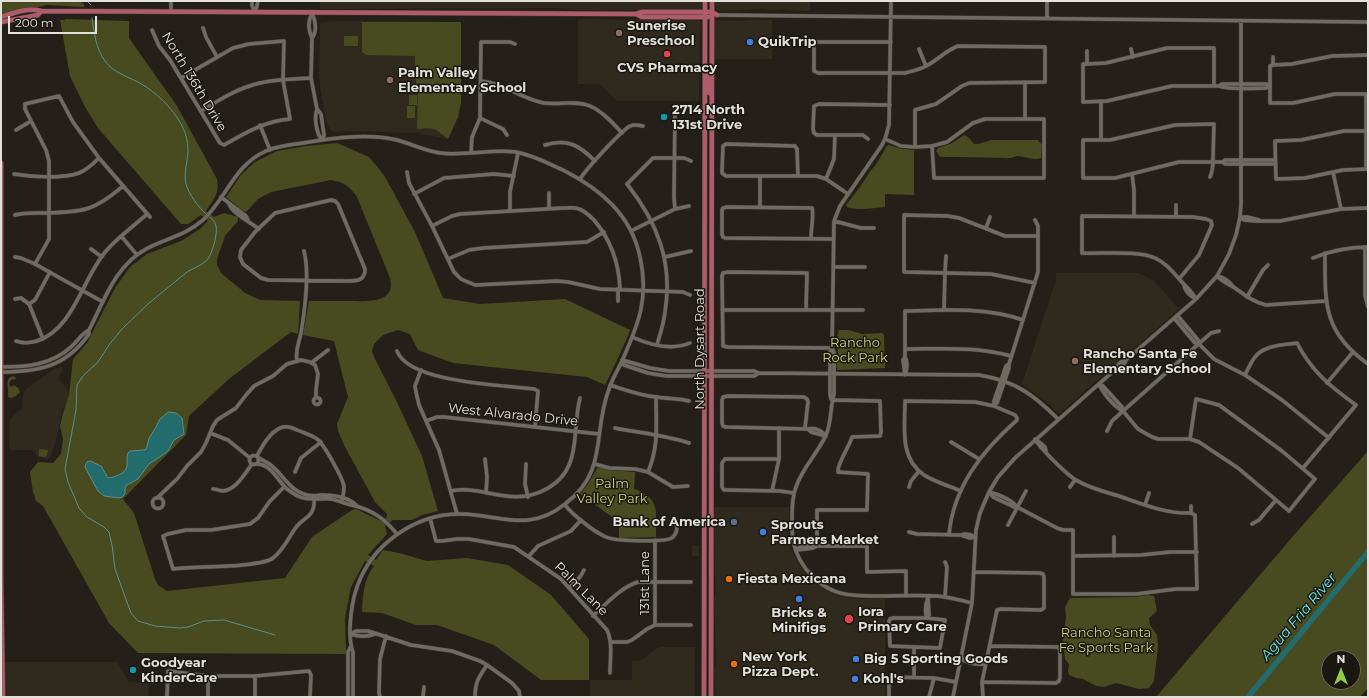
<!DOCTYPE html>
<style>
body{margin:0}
#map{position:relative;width:1369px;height:698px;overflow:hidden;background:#242019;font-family:Montserrat,sans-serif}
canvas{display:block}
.frame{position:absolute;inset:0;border:2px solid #e2e0db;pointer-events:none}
.north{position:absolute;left:1321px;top:650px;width:40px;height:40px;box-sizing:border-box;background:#1a1710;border:1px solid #6a6761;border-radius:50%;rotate:0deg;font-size:11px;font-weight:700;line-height:16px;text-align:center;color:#e2e0db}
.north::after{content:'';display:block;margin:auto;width:14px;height:18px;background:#8fcd42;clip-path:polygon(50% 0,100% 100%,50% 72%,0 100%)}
.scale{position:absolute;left:8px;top:16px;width:89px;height:18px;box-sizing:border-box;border:2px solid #e2e0db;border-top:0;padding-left:5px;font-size:12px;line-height:14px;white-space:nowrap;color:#e2e0db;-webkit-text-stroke:3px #1a1710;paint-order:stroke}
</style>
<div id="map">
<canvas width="1369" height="698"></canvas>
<div class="frame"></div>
<div class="north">N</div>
<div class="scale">200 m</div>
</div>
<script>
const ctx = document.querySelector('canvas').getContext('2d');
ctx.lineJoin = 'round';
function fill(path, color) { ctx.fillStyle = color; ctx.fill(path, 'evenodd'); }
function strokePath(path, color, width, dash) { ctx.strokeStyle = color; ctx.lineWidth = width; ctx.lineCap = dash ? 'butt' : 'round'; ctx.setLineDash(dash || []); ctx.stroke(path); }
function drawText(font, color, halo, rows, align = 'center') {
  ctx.font = font + ' Montserrat,sans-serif'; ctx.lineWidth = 3; ctx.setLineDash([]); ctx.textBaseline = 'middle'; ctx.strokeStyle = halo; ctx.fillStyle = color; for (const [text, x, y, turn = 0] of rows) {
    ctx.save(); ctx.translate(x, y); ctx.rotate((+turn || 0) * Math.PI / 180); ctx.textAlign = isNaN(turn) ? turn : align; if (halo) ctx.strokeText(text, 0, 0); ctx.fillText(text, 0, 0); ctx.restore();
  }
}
fill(new Path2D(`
 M320,1H702V4L700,9L697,10H576L555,8L320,9Z
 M716,1H810V11L780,9L770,11L764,9L719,11L714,7Z
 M578,19L699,20L701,24L700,34L699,101H617L600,84H578Z
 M719,20L743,21L747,20H772V59H716L714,49V25L715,21Z
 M342,21L461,22V103L458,117L448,139L417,133L348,131L333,132L327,124L320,87L319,72L320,24L322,22Z
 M1056,273H1138L1154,281L1179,309L1060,413L1057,412L1044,400L1022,384L1056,280Z
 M62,366L63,371L58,378L69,392L70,397L62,410L58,433L51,457L46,459L37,457L35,454V450H9L10,419L22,408L23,395L26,389L54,369Z
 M714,507H789L788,530L791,548L795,558L806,575L823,589L838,596L861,599H885V697H716L714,673L716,664L714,599L716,590L714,562Z
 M692,546H699V556H692Z
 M659,647H695V697H590V680H632V661H640Z
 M4,662H117L129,682L149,683L148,697H7L5,681Z`), '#30291d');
fill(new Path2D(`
 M1,1H79L84,4V7L47,5L1,15Z
 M65,19L129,21V38L177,106L217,179C220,193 213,200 206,211L214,217L224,213L238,217V221L225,236L217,259V265L221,273L245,293L260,300L300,301L298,334L291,332L229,379L189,416L186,435L123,499L134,513L155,579L158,585L167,591L285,578L312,537L352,510L356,509L381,521L387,517V514L375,502L344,445L338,431L337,424L348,397L334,341L303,335L309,301C321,301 334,301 347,301C364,301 397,305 390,278L357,197C350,187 344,182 331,180L271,192L258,199L246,212L242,210L226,197L241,175L255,162L277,151L307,146L337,143L369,157L384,175L415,232L443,298L480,304L565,299L630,330L628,336L611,373L605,385L587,377L453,363L418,350L410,334L398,330L383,335L374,344L372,351L375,359L395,398L422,456L438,511L422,515L412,520H393L385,526L387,534L368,555L376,560L383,550L399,553L427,561L467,558L508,565L551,595L589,639V680H541L494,645L437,625H416L382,613L362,612C363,595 363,580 374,566L365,561L351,587L345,618L346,654L138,653L109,623L43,506L36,501L33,492L30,472L38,462L53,463L61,454L63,439L60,426L63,413L69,395L73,359L87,343L115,288L130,267L147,254L181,241L200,229L208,221L201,215L188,224H181L98,128L85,107L70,76L60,20H65Z
 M362,22H461V103L458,117L448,139C434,128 435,127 417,129L418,91L415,76V56L366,55L362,52Z
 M344,36H358V46H344Z
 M409,95H417V105H409Z
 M407,106H415V118H407Z
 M964,135L968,137L974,144H978L992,140H1038L1042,145L1041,158C1033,161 1025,156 1017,156C1013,157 1009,159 1005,158C983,157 961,157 940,157L936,151L938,148L952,143Z
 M889,145L902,149L914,150V195L885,194V207C872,208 860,211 847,207L846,205L860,187L871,170L875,166L887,146Z
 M839,330H849L862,334L882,333L884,335L885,368L838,370L836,367L838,356L837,338Z
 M13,376L15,377L16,379L11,380L9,384L11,387L14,385L18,388L20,392L16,396L11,398L8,397C9,390 6,382 9,378Z
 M39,449L48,450L47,456L45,457L39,456Z
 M1368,451V688L1360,697H1156L1294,535ZM1329,658H1353V682H1329Z
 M598,467L609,470L635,472L634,489C661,497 656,514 656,537L619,538V522L580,494L588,484Z
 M1148,595L1154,596L1157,611L1149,618L1150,625L1157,635L1158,646L1154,681L1149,688L1139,689L1116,683L1104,687L1096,686L1083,679L1076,678L1069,675L1068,671L1069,664L1065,659L1063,640L1066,617L1065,607L1070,598L1135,597Z`), '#484b1f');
const water = new Path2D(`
 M169,412L176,413L182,418L184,434L174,440L168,451L164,454L149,464L138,479L127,485L125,487V494L122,497L119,498L104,496L98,491L86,469L85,466L87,462L90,461L101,466L108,478C114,477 126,474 127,466C128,462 126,457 128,453L130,451L145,450L147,447L149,438L155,429L160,419Z`);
fill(water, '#236c6d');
strokePath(water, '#5c8f8e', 1);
strokePath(new Path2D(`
 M87,1L91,5
 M92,18C94,32 96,49 105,61C114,74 131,77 143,85C155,92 171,107 178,119C186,131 190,145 187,160C186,168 184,176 186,184C188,193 199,208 206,214
 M208,216C212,219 215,221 216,226C218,233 212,256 206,261C201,266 193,268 187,272L149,303L122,329L109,345L98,362L83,376L77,385L76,410L65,469L68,482L79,508L87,517L104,527L109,532L112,545L115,569L131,613L138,621L155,626L180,628L188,627L204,621L224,620L275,635`), '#5c8f8e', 1);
strokePath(new Path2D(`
 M1248,697L1368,552`), '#236c6d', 5.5);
const minor = new Path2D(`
 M171,1V12
 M252,1V6L255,12
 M891,1L889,125L885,139L882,145L840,206L834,221L832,348L834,353V394C830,407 832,421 826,435C818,453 802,468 796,487C792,497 792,507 792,517C792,525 792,534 793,541C799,569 823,593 852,595C880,598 908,594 937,596C949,597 960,600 972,603
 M255,12L257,6L258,1
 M312,13C308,21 308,30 312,38L311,78L317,109L321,114L324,135L322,140
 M717,15L1368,22
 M1047,18V1
 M203,28L206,37L217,57
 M152,30L159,46L170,60L220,143L224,145C245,133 265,121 290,119L283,80L284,41L249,44L233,48L181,78
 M312,38C317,32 316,21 312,13
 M891,42H815L814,45V71L818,73H905C912,71 919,70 926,66C938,60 945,51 958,46L1045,47V82L969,83L962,86L936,104L915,110V147
 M919,49L926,66
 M1131,49L1133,57
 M1087,51V64H1083V102L1107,101L1172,86H1219L1222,84H1266L1270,86
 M1273,57V65L1270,66V103H1293L1335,94H1366V169
 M1087,64L1106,63L1167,48H1214V86
 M1273,65L1292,64L1332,56L1368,55
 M481,81C505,83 521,99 544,103C559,105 575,100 590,106C602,111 613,123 622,133
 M1219,86C1227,90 1256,88 1266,88L1269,86
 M1101,102V140
 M317,109C314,117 316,133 322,140
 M675,110L674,197L675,209
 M201,111C218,101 236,89 256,84C274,79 293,79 311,78
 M480,118L503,129L507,135
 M1025,119V83
 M260,125L270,150
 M16,130L31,121
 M1366,131H1344L1301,140L1275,141L1276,179L1305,178L1343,170L1368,169
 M868,139L863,135H817L814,133L813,129L814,106L819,104L890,105
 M885,139L901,146L915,147L932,146L947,142L973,123L985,119H1044V178H934L932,146
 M545,145C568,138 580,146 595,161
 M471,153L472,137L480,118L481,42H510L515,44
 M1223,162L1225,160H1275
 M407,172L409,183L432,226L454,272L461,279L475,285L557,281L568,282L600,289L683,292L690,295
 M1333,172L1341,209
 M14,174C32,177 62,179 79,173C87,170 93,164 99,158
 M1132,174L1134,190V216
 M798,176L797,149L795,146L726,144L723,146L722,170V173L726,176H817L826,179L848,194
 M1210,177C1213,171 1213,165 1213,158L1214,124L1175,125L1110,140H1083V178H1115L1179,162H1223L1225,164H1275
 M580,179C587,168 620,132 630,126C635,124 638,125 643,126
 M826,179L834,159L835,135
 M549,193V209
 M414,194L444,178L494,174L514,176
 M221,197L246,216L248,220
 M331,200L335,201L338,204L365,269C365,280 358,281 348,281L268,280L261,278L243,264L240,257L241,250L255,232L275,213Z
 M229,204C233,214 250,222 259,229
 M760,207V176
 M510,211V192L518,153
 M15,215C25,212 35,213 46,213C83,212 94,211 123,186
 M1176,217V205
 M1240,217L1244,220L1255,221H1280L1341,209L1368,208
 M1240,217H1247L1259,220
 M834,221L861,228H874
 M432,226L452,216L460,214L563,208C568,208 574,207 579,209C585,211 589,215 594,220C611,240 619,263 620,289
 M986,228L990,217
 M631,231L675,209L689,206
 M122,237L137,255
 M811,238C811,231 814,212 812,208L727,207L723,208L722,210V234L723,237L725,238L833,239
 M1365,247V295L1368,307
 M91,249L102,257
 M1325,253C1325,304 1323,332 1368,364
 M15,257L21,258L35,264L103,302
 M665,257L691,251
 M1313,258C1330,251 1349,247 1368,247
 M448,259L469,250L483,248L587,242L604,232
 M35,264L49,239V161L46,150L25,109V104L59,96L73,122L99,158L150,217
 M833,267H865
 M1217,276C1222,282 1228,284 1235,288C1245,295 1253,302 1266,305L1326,301
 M1217,276C1223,277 1230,281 1233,287
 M1179,279L1199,255L1212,225L1211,221L1206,219L1193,217L1082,216V253C1101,254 1138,250 1155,258C1166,263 1173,272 1180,280C1186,287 1192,291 1196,299
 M1035,283L991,274L904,272V215L948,216L959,218L1005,236H1038
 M1184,285C1185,291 1190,296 1196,299
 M1247,297L1263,270L1268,265
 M15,299L21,298L29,304L43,339
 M618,301V289
 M29,304L35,300L50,272
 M722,310H863
 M806,310L807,273L728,272L723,273L722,276L723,346L728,347L832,348
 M944,310L945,272L946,256
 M1177,315L1198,340L1199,344L1214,359L1245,375L1282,400L1329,438
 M1174,318L1195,343L1199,344
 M632,337C650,345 671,351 690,343
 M16,341C24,344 30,343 37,341C74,329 83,277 106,251C118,237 134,226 147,214
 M657,345C660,334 664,323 665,312C673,263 658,223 627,184L653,158H684L691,161
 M905,349C942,349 976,346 1011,356
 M397,351C409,383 503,385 534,389L538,391L535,426
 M297,360C295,350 299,343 301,333C305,309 310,274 304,251
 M622,360L650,368L669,371H754L759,373L979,375C1015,381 1033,394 1058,419
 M622,360L624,365L648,373L666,376H754L759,373
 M311,363L328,350
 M1,367C27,367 51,365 71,347C77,342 81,334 89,330
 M1117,368C1118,363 1121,361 1126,360
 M421,370L415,386L416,392L419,405L439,450L457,514
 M1,372C38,372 66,367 89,334V330C104,301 115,266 146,249C165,239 186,235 203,220C226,199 234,165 266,151C277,146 290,145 303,143C333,138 367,133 397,140C412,144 425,151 440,153C465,156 490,149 516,152C533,155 547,163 563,170C600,189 631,214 640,257C649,298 639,323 622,361C618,370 612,379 609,389C592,433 609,471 565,504C529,533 501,515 462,514C415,513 370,545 356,590C351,606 347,636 353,652V697
 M905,375L903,360L905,357V311C944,310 986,307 1023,320
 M905,375C907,369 908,362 905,357
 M1245,375C1248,369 1251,362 1255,357C1264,345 1283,345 1297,343C1312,372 1331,387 1356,405L1303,468
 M1327,383L1353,352
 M1099,384L1103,386L1122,407L1123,411L1138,429L1152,437L1158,439H1190L1199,442L1238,468L1289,511L1315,479L1282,451L1219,405L1196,399L1190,439
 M1099,384C1102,392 1115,408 1123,411
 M610,385C626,390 641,396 657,397C668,399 679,398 689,401
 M313.5 401a3.5 3.5 0 1 1 7 0a3.5 3.5 0 1 1-7 0Z
 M831,399L830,394V352L832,348
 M994,406L997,403L1009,368V364L1038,272V226L1035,220
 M994,406V401L1006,366L1009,364
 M426,421L437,417H444L599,434
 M615,428C640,433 665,435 689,443
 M805,428L808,402L807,399L804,397L728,396L723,397L722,400V423L723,426L726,427L808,429C816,427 821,430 826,436
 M808,429L811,432L826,436
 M1107,431L1112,421L1123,411L1211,333L1219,331
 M210,433L228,440L250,458
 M1035,439C1039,447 1067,475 1076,480C1089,488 1105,492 1119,496C1142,504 1166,514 1191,513
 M1037,440L1045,447L1046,451
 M951,442L979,459
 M249.5 460a4.5 4.5 0 1 1 9 0a4.5 4.5 0 1 1-9 0Z
 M257,456C262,446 271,430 283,427C288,426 293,428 297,430C304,433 312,435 317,439C324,444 342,477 344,486C344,491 343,497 342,501
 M259,458C263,461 268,462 272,466C284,476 290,491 307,495C312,496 317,496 322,495C333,495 348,497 356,505
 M485,459L487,477L486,493
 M779,459H725L722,463V487L724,490H726L780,491L794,493
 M257,464C271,464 278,481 287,489C291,492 295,495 300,497C310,501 320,498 331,499C338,500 345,504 352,505C372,510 384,518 397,534
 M526,464L525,484L528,497
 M595,464L609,468L635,469L648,472L673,487L688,486
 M295,472L301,458L321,442
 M648,472C659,446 656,425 656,397
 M284,487L270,501L258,518L250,524L211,530H186L168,534L163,536L173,569C194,566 260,568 273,558C284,550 289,536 297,526C306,516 315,516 314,500
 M909,487L911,481L919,471
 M1070,487L1075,480
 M213,489C217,489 220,491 223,491C236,490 245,473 252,464
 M451,491C470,487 487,494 506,496C534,500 565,486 572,456C577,437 575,417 580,398
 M772,491L779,459V428
 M989,492C998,494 1012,500 1017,507L1057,528L1063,530H1073V594H1136L1176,589H1197L1195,515L1191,513V506
 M989,492L993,497L1014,507H1017
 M152.5 503a5.5 5.5 0 1 1 11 0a5.5 5.5 0 1 1-11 0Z
 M157,498L177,479L187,466L201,452L206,443L213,426L217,420L236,408L246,395L254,386L273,376L287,364L301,360L310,362L315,365L318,374L316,390V397
 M565,505C573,515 594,532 606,537C614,541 668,543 673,537C676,534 677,529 677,526
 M1145,505L1149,493
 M430,518L436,541H442L457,539H469L514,547L561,579L607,630C613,643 610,659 610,673
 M1252,524L1259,520L1276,500
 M1008,525L1026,491
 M909,532L917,534L961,535C966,533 970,534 975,537
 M949,534C954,486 982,451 1017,420V418L1015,415L994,406L975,402L905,401C905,427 899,458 924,475C935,482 949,486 961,491
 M961,535L970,538L975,537
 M1114,537V556
 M655,540V625
 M817,546V510H867L868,474L838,472C837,464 849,447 852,437L880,436L881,432L880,401L832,400
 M796,550L800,547L808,545L817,546H867V572L906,571V596
 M797,550L813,548L817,546
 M529,556L538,546L571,531L581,520
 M1073,556L1141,555L1170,552H1197
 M945,562L947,567L945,597
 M974,572L1040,573L1043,574L1044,577V608L1041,610L1001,609L997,610L982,682L983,697
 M569,588L580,577L584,570
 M593,616C606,604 621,587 638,582H691
 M893,618H927L945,620L940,648L890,646L889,621L890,619Z
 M927,618L929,615L928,596
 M927,618C924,611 926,603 928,597
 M351,634L356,631H368L411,645L452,651L480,661L487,665L512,683L519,691L520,697
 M351,634C359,637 367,637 375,634
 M611,642H627L632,640L647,629L655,625H691
 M914,647V677
 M961,659C969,657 980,659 986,664
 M961,659C968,663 978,665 986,664
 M208,676V697
 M982,682L1056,683L1059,681L1060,678V650L1058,647L990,646
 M167,697L168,671L208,676H255L309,671L311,675L310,697
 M255,697V676
 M348,697V652L351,646
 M380,697L379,693L380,659L386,636
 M423,697L424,687
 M475,697C475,682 479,677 487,665
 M889,697V680L891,677L934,678L956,682
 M929,697L934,678
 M953,697L972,603L976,530L980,513L989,492L998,477L1015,458L1117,368C1121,367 1125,365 1126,360L1196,299L1217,276L1229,254L1236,235L1240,217L1241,204V21`);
const major = new Path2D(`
 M636,14L642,17H708
 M1,17C13,13 29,7 41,11L636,14L642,12H712L717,15
 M1,22L38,15L41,11
 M706,74L708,79V92L711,94
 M1,163V578L3,697
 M704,697L705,1
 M711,697L712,1`);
strokePath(minor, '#403d38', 4.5);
strokePath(major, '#403d38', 5.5);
strokePath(minor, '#6f6b63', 3.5);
strokePath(major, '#b05b6a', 4.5);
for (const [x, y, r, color] of [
 [619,33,4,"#8d6e63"],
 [750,42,4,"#3f7fe0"],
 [667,54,4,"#e0444e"],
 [390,80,4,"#8d6e63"],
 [664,117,4,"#0f9aa8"],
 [1075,361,4,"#8d6e63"],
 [734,522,4,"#5c6f8a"],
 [763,532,4,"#3f7fe0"],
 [729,579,4,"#e8710a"],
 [799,599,4,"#3f7fe0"],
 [849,619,5,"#e0444e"],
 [856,659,4,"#3f7fe0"],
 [734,664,4,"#e8710a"],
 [133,670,4,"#0f9aa8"],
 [855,679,4,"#3f7fe0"]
]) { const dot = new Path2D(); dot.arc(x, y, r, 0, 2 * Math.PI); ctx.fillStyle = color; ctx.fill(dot); strokePath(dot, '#1a1710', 1.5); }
drawText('bold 13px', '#e2e0db', '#1a1710', [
 ["Sunerise",627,26],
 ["Preschool",627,41],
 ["QuikTrip",758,42],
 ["CVS Pharmacy",667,68,"center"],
 ["Palm Valley",398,73],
 ["Elementary School",398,88],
 ["2714 North",672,110],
 ["131st Drive",672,125],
 ["Rancho Santa Fe",1083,354],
 ["Elementary School",1083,369],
 ["Bank of America",726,522,"right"],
 ["Sprouts",771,525],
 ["Farmers Market",771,540],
 ["Fiesta Mexicana",737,579],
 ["Iora",858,612],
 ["Primary Care",858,627],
 ["Bricks &",799,613,"center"],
 ["Minifigs",799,628,"center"],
 ["New York",742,657],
 ["Pizza Dept.",742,672],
 ["Big 5 Sporting Goods",864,659],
 ["Goodyear",141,663],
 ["KinderCare",141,678],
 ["Kohl's",863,679]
], 'left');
drawText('13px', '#e2e0db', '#1a1710', [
 ["North 136th Drive",194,82,59],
 ["North Dysart Road",700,349,-90],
 ["West Alvarado Drive",513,415,6],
 ["131st Lane",645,583,-90],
 ["Palm Lane",581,589,45]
]);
drawText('13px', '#cbd376', '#1a1710', [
 ["Rancho",855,343],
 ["Rock Park",855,358],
 ["Palm",612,484],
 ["Valley Park",612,499],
 ["Rancho Santa",1106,633],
 ["Fe Sports Park",1106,648]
]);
drawText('italic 14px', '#63ebed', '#1a1710', [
 ["Agua Fria River",1299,617,-50]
]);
</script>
